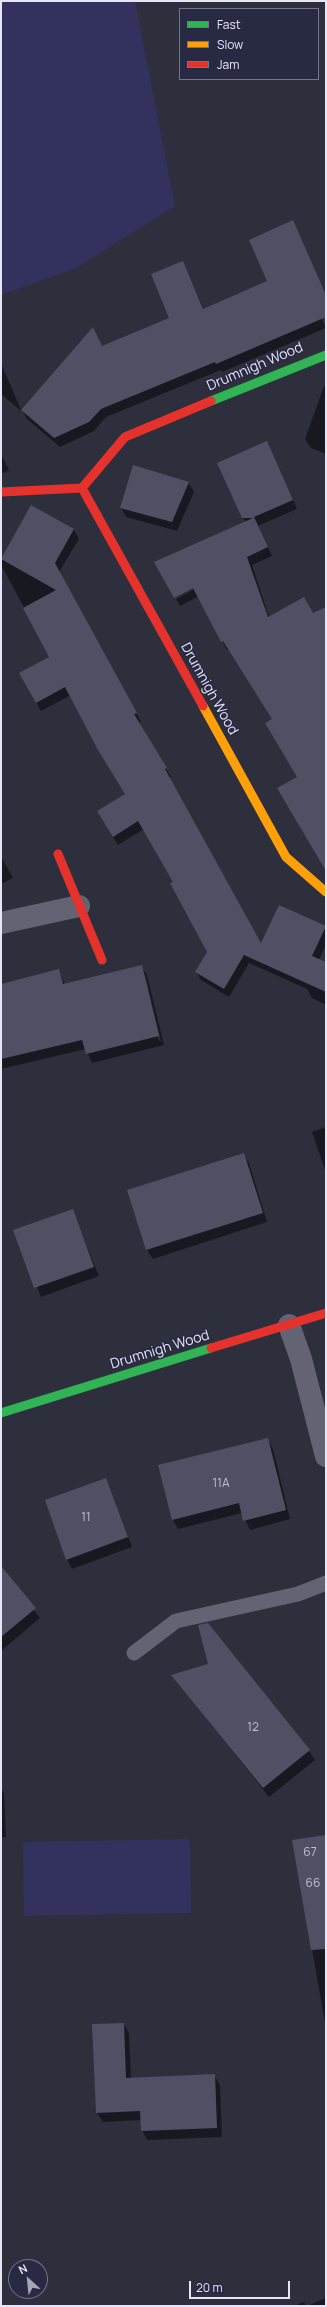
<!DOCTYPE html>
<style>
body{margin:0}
#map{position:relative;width:327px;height:2307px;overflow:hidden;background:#2e2f3c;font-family:Manrope,sans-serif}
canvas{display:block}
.frame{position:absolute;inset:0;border:2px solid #e5e6f7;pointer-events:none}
.legend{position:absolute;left:179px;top:8px;width:140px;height:72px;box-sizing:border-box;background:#282942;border:1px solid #74758a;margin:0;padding:5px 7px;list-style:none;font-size:12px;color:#e5e6f7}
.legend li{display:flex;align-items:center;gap:8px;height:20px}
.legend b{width:20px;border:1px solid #74758a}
.north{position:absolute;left:8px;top:2259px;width:40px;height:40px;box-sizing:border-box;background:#282942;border:1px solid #74758a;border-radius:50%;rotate:333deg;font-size:11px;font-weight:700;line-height:16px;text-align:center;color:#e5e6f7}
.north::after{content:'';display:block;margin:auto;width:14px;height:18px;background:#a5a6b6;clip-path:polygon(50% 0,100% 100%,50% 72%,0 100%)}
.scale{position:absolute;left:189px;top:2281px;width:101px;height:18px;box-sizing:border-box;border:2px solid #e5e6f7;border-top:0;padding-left:5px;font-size:12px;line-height:14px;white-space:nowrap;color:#e5e6f7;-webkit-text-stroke:3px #282942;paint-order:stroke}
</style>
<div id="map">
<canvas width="327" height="2307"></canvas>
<div class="frame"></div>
<ul class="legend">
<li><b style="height:5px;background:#30b455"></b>Fast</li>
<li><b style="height:5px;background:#ff9f0a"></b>Slow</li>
<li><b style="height:5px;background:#e5322d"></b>Jam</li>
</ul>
<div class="north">N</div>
<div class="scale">20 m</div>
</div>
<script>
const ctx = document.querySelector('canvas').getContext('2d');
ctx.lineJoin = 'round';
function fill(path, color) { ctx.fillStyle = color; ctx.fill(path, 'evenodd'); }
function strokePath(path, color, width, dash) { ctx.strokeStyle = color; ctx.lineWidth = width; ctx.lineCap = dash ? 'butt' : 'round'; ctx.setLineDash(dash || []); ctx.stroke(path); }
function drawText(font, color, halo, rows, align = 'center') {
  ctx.font = font + ' Manrope,sans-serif'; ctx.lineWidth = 3; ctx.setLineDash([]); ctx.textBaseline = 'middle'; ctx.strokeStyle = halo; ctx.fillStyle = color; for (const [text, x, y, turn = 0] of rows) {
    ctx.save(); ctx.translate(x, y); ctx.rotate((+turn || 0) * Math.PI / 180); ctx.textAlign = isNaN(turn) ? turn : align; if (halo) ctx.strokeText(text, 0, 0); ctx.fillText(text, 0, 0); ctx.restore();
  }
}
fill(new Path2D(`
 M1,1H135L175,206L76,268L1,295Z
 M190,1839L191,1913L24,1916L23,1842Z`), '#33325f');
fill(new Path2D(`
 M293,221L326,295V302L316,306L326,328L222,372L221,370L106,417L94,431L60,447L27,419L22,410L102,347L171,319L183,262L204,310L268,282Z
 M1,363L21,410L22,412L1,394Z
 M324,386L326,387V454L311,448L305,439Z
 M267,442L297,509L258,526L272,556L252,565L269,617L313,614L326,608V762L273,720L229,649L227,650L199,596L180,606L176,599L198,587L246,522L243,518Z
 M1,454L9,470L1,474Z
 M188,482L194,492L177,531L126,517L121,508Z
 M32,506L74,530L79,539L59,572L141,722L138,723L171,777L169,778L262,945L325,927L326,944L319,960L326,963V1005L312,998L307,989L249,963L229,997L201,980L196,972L208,952L174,882L144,829L118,845L98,812L126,795L71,695L41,711L21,674L51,657L1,565V560Z
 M1,856L13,878L1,884Z
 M141,966L147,975L164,1045L92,1063L86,1049L1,1069V984L59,971L65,985ZM143,975H145L161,1041H159Z
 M326,1127V1173L312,1132Z
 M243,1154L249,1163L267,1222L153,1259L147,1250L128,1190Z
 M72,1210L99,1276L41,1297L15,1231Z
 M267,1439L273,1449L290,1519L250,1530L242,1513L178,1529L173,1520L159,1466Z
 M106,1479L132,1547L72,1569L67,1559Z
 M1,1568L40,1618L1,1651Z
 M173,1676L309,1751L315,1760L269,1797Z
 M1,1788L4,1793L6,1837L1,1838Z
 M326,1836V2029L293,1841Z
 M124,2024L129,2033L131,2079L214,2075L220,2085L222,2137L147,2140L142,2130L141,2120L103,2122L97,2113L93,2025Z
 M326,2298V2306H307Z
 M304,2302L306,2306H294Z`), '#0007');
fill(new Path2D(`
 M293,220L326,295V317L216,364L215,362L101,409L89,422L54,438L21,410L93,327L102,346L169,318L151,274L183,261L203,309L267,281L249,240Z
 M267,441L293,500L254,517L268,547L247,557L268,617L304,597L313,613L326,607V871L277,788L297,777L265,723L272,719L223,641L221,642L193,588L174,598L154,562L253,518H242L217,463Z
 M133,465L189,482L172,522L120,508Z
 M31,505L74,529L55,563L137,713L134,714L167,768L165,769L261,943L279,905L326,926L312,956L326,962V992L244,955L224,989L195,972L207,952L170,883L173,882L138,821L113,837L97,811L125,794L98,750L65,687L36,703L19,673L49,657L23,608L56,590L1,559Z
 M142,965L159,1036L86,1054L82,1040L1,1059V984L59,969L63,984Z
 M244,1153L263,1213L146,1250L127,1190Z
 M73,1209L94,1267L34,1288L13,1230Z
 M268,1438L286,1510L243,1521L239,1503L172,1520L158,1465Z
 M106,1478L128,1537L66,1560L45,1500Z
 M1,1566L36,1608L1,1637Z
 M208,1623L310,1750L263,1788L171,1675L208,1664L198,1625Z
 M326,1835V1949L311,1950L292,1840Z
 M124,2023L126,2078L215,2074L217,2128L141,2131L140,2111L96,2113L92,2024Z`), '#505065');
strokePath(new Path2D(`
 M134,1653L176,1621L298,1594L326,1583`), '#636374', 15);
strokePath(new Path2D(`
 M1,923L79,906
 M289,1325L301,1359L326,1456`), '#636374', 22);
strokePath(new Path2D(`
 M211,401L326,355
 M1,1413L211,1348`), '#30b455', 9);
strokePath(new Path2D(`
 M203,706L286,857L326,892`), '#ff9f0a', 9);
strokePath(new Path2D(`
 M82,488L125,437L211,401
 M1,492L82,488L203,706
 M58,854L102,960
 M211,1348L326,1313`), '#e5322d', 9);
drawText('12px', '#c0c0d2', null, [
 ["11A",221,1484],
 ["11",86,1518],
 ["12",253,1728],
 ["67",310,1853],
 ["66",313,1884]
]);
drawText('14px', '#e5e6f7', '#282942', [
 ["Drumnigh Wood",255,367,-23],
 ["Drumnigh Wood",209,689,61],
 ["Drumnigh Wood",160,1350,-17]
]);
</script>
